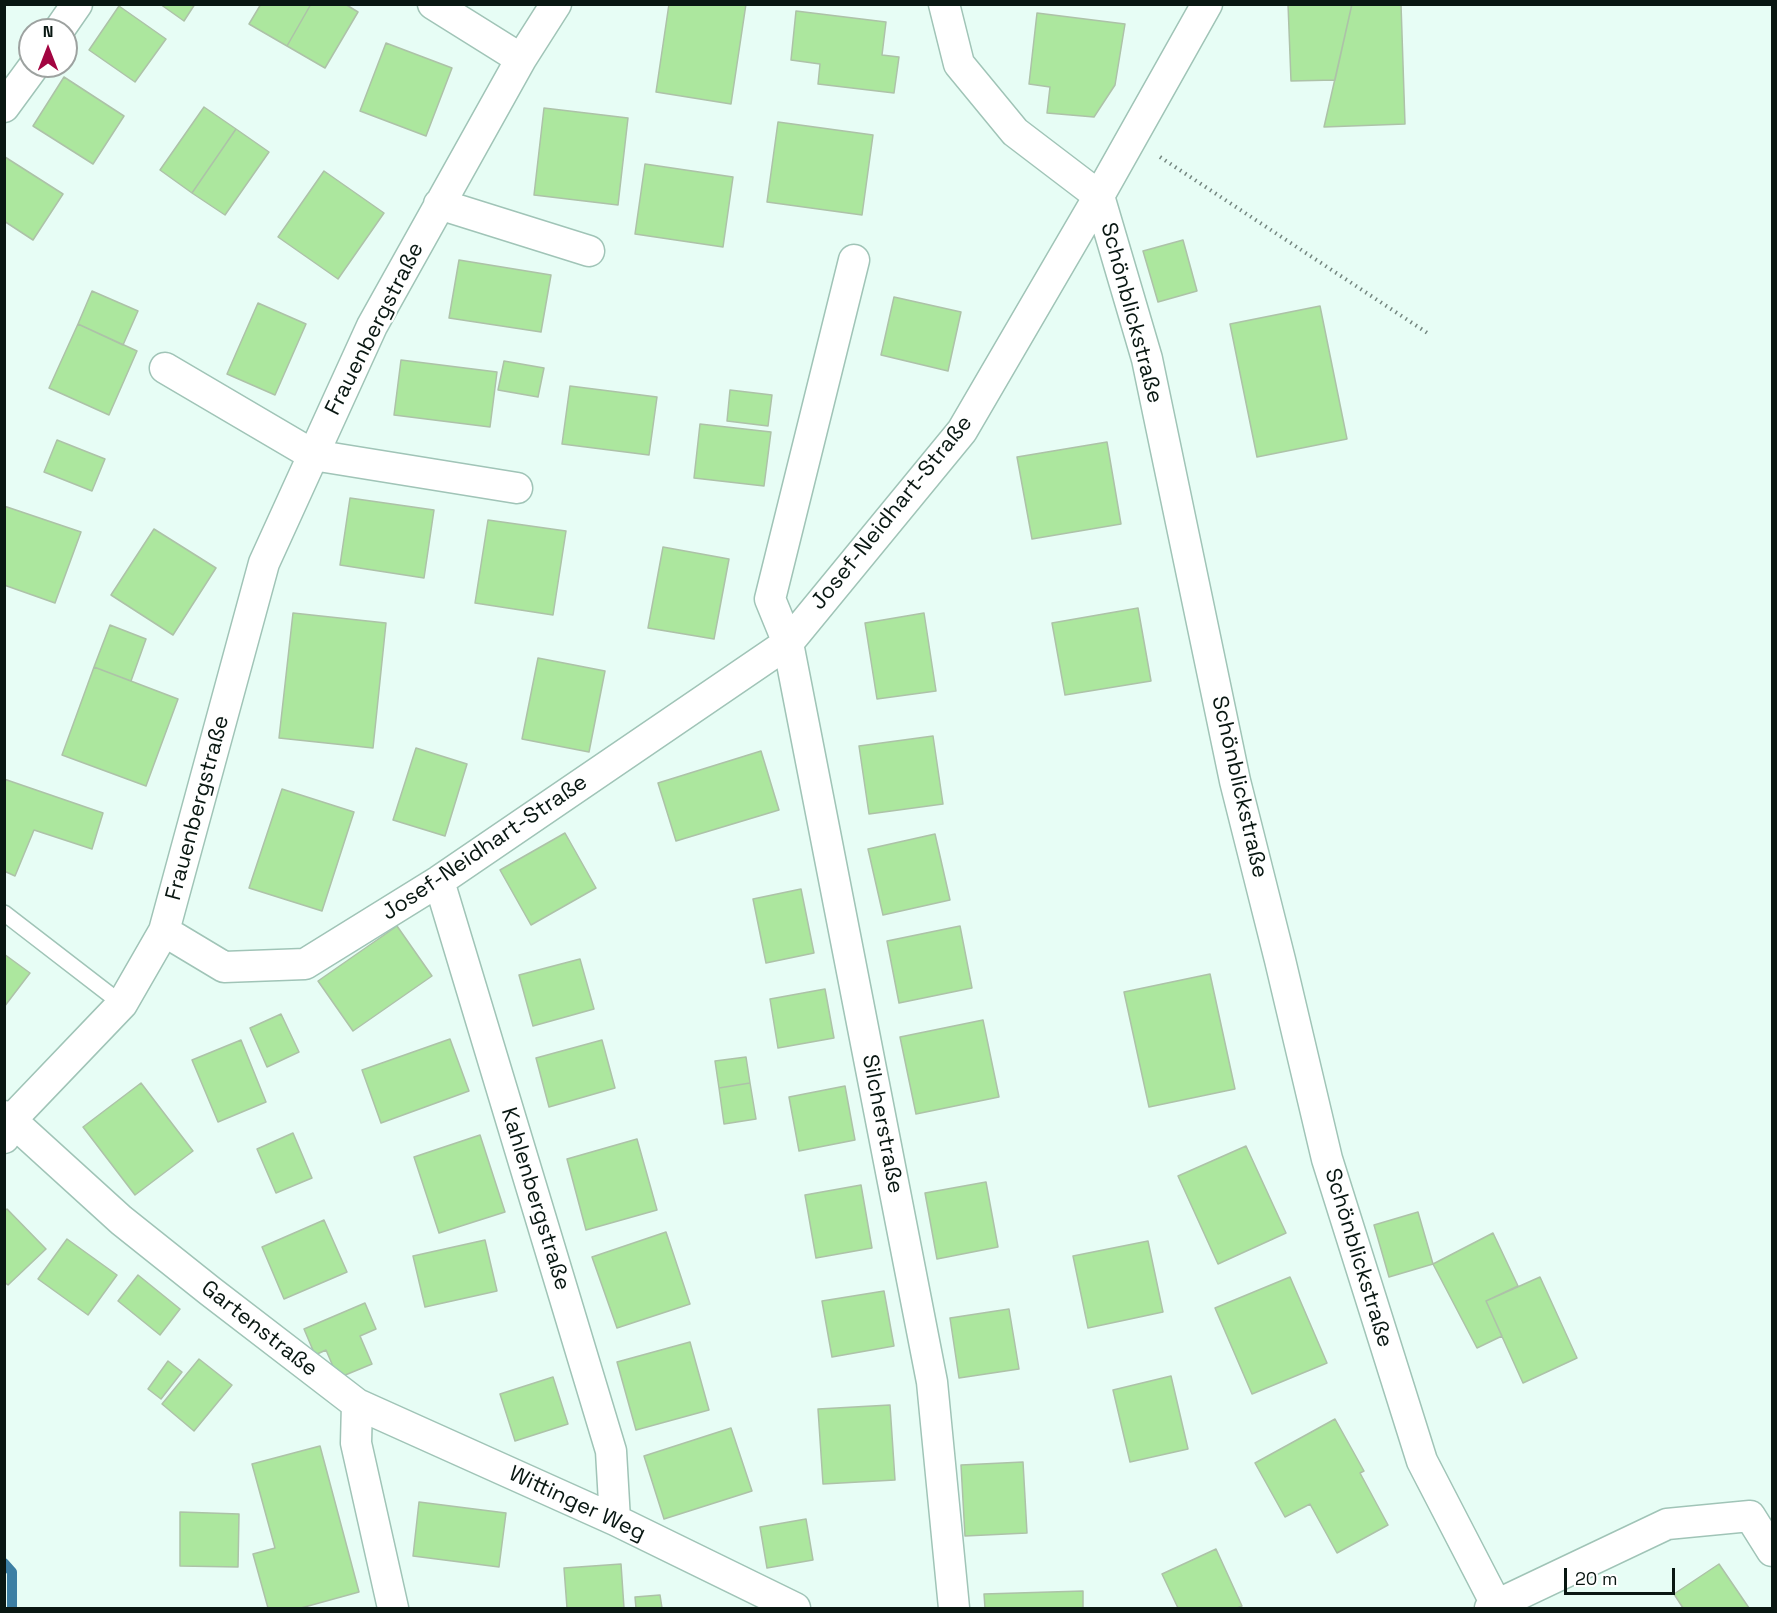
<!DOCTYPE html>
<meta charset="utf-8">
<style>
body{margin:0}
#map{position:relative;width:1777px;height:1613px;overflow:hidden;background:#e7fdf5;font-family:"Space Grotesk",sans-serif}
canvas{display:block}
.frame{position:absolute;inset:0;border:6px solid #091712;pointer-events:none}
.north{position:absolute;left:18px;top:18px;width:60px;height:60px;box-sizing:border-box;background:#fff;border:2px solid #9da2a0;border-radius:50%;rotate:0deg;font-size:16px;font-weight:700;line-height:24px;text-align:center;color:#091712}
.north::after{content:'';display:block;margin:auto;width:21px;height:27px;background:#a20541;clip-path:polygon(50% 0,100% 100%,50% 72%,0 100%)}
.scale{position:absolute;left:1564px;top:1568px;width:111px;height:27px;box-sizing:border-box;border:3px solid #091712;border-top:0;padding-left:8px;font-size:18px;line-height:21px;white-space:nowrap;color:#091712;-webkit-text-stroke:4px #fff;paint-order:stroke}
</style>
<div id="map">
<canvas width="1777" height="1613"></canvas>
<div class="frame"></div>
<div class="north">N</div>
<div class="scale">20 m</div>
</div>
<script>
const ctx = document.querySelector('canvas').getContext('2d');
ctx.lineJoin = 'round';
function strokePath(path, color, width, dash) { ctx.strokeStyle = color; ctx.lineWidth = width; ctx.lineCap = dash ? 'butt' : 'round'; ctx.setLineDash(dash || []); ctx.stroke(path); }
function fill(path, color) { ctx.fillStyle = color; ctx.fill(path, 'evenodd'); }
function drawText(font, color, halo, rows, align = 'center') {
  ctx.font = font + ' "Space Grotesk",sans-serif'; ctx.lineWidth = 4.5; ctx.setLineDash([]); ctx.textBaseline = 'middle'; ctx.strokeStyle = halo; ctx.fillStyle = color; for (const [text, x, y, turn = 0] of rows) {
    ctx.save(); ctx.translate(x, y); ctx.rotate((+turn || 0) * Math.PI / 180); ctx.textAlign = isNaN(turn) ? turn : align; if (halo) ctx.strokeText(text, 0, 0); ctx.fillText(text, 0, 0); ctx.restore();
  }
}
strokePath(new Path2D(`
 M4,1563L12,1572V1608`), '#3c7fa3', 10);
const building = new Path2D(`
 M160,4H195L184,21Z
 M261,4H311L287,46L249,24Z
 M311,4H345L358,12L325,68L287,46Z
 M669,4H746L731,104L656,92Z
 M1288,4H1352L1335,80L1291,81Z
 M1352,4H1401L1405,124L1324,127Z
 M119,6L166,39L135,82L89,50Z
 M796,11L886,22L882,55L899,57L894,93L818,84L820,64L791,60Z
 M1037,13L1125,24L1115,85L1094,117L1047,113L1050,87L1029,84Z
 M386,43L452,68L426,136L360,111Z
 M64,77L124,116L93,164L33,126Z
 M204,107L236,129L192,193L160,170Z
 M544,108L628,118L618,205L534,195Z
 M778,122L873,135L862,215L767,202Z
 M236,129L269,152L225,215L192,193Z
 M5,157L63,194L33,240L4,221Z
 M645,164L733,177L723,247L635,234Z
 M324,171L384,213L338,279L278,237Z
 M1183,240L1197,291L1158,302L1143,251Z
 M459,260L551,275L541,332L449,318Z
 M92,291L138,311L123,345L78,324Z
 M894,297L961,312L948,371L881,355Z
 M258,303L306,324L275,395L227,374Z
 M1320,306L1347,439L1257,457L1230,324Z
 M78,324L137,351L109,415L49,388Z
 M401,360L497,372L490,427L394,415Z
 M504,361L544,368L538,397L498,390Z
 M570,386L657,397L649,455L562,444Z
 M730,390L772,395L768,426L727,421Z
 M700,424L771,432L764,486L694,478Z
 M57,440L105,459L92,491L44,472Z
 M1107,442L1121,524L1032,539L1017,457Z
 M350,498L434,510L424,578L340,565Z
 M4,506L81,532L55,603L4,585Z
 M488,520L566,531L553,615L475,603Z
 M154,529L216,568L173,635L111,595Z
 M663,547L729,559L714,639L648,628Z
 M1138,608L1151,681L1065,695L1052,623Z
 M293,613L386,623L373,748L279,738Z
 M924,613L936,691L877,699L865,623Z
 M110,625L146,639L131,681L94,667Z
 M538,658L605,671L589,752L522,739Z
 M94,667L178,699L146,786L62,755Z
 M933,736L943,804L869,814L859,746Z
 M416,748L467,764L445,836L393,820Z
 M761,751L779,810L676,841L658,783Z
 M4,779L103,813L92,849L34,830L15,876L4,871Z
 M282,789L354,812L322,911L249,888Z
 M565,833L596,888L531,925L500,870Z
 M935,834L950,900L883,915L868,849Z
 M801,889L814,953L766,963L753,899Z
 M397,926L432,976L353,1031L318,981Z
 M960,926L972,988L899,1003L887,941Z
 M4,954L30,973L4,1007Z
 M580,959L594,1009L533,1026L519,975Z
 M1210,974L1235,1089L1149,1107L1124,992Z
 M825,989L834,1038L778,1048L770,999Z
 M281,1014L299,1052L267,1067L250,1028Z
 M983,1020L999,1097L916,1114L900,1037Z
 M450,1039L469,1091L381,1123L362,1070Z
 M241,1040L266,1102L218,1122L192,1060Z
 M602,1040L615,1088L549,1107L536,1058Z
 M746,1057L750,1083L719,1088L715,1061Z
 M141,1083L193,1151L135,1195L83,1127Z
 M750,1083L756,1119L724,1124L719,1088Z
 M845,1086L855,1140L799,1151L789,1097Z
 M293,1133L312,1178L276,1193L257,1149Z
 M480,1135L505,1212L439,1233L414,1157Z
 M637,1139L657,1210L586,1230L567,1159Z
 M1246,1146L1286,1233L1218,1264L1178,1176Z
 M986,1182L998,1247L937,1259L925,1193Z
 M861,1185L872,1248L816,1258L805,1195Z
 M7,1209L46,1249L8,1285L4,1282V1211Z
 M1418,1212L1433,1264L1389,1277L1374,1225Z
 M324,1220L347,1272L284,1299L262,1247Z
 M666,1232L690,1304L617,1328L592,1257Z
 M1493,1233L1518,1286L1486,1301L1502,1336L1477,1348L1433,1264Z
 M67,1239L117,1275L88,1315L38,1279Z
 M485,1240L497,1291L425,1307L413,1256Z
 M1148,1241L1163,1312L1088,1328L1073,1256Z
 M138,1275L180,1309L160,1335L118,1301Z
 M1290,1277L1327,1363L1252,1394L1215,1308Z
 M1540,1277L1577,1358L1523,1383L1486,1301Z
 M884,1291L894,1346L832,1357L822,1301Z
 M365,1303L376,1329L360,1336L372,1364L338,1378L326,1350L315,1355L304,1329Z
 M1009,1309L1019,1369L959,1378L950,1318Z
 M690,1342L709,1410L636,1430L617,1362Z
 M199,1359L232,1385L194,1431L162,1404Z
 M168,1361L182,1372L161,1399L148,1389Z
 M1171,1376L1188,1449L1130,1462L1113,1390Z
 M553,1377L568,1424L515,1441L500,1394Z
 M890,1405L895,1480L823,1484L818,1409Z
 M1335,1419L1364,1471L1360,1473L1388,1525L1337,1553L1310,1504L1285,1517L1255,1463Z
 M731,1428L752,1491L664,1519L644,1456Z
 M320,1446L359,1592L301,1608H268L253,1554L275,1548L252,1464Z
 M1023,1462L1027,1533L965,1536L961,1465Z
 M419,1502L506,1513L499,1567L413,1556Z
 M180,1512L239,1514L238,1567L180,1566Z
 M806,1519L813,1560L767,1568L760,1527Z
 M1216,1549L1242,1606L1237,1608H1178L1162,1574Z
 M621,1564L624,1608H567L564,1568Z
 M1719,1564L1749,1608H1683L1674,1594Z
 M1083,1591V1608H985L984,1594Z
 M660,1595L662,1608H636L635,1597Z`);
fill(building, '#ace79e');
strokePath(building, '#adc2a8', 1.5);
const lane = new Path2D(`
 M4,913L122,1004`);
const street = new Path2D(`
 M433,4L521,59
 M944,4L959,64L1015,132L1099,196L1147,359L1235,781L1280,960L1327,1159L1422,1461L1497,1606
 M59,30L77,4
 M4,107L34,66
 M439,204L589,251
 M854,260L770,599L788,643L932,1382L954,1608
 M165,368L313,455L517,488
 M439,881L611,1451L615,1520
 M164,931L224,967L305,964L439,881L788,643L962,431L1099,196L1207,4
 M4,1116L11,1120L121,1220L210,1291L357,1404L615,1520L795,1608
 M4,1138L11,1120L122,1004L164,931L264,563L372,326L521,59L556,4
 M357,1404L356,1443L393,1608
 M1490,1608L1667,1524L1750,1516L1772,1551`);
strokePath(lane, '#a0c4b7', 18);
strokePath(street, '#a0c4b7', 33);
strokePath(new Path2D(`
 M1160,157L1429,334`), '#74867f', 4, [1.5, 4.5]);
strokePath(lane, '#fff', 15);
strokePath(street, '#fff', 30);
drawText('22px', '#091712', '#fff', [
 ["Schönblickstraße",1131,313,75],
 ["Frauenbergstraße",375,329,-63],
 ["Josef-Neidhart-Straße",892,513,-51],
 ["Schönblickstraße",1239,787,77],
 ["Frauenbergstraße",198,808,-75],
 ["Josef-Neidhart-Straße",485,848,-34],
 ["Silcherstraße",882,1124,79],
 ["Kahlenbergstraße",535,1199,73],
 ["Schönblickstraße",1358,1258,73],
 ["Gartenstraße",259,1329,38],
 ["Wittinger Weg",577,1504,25]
]);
</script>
